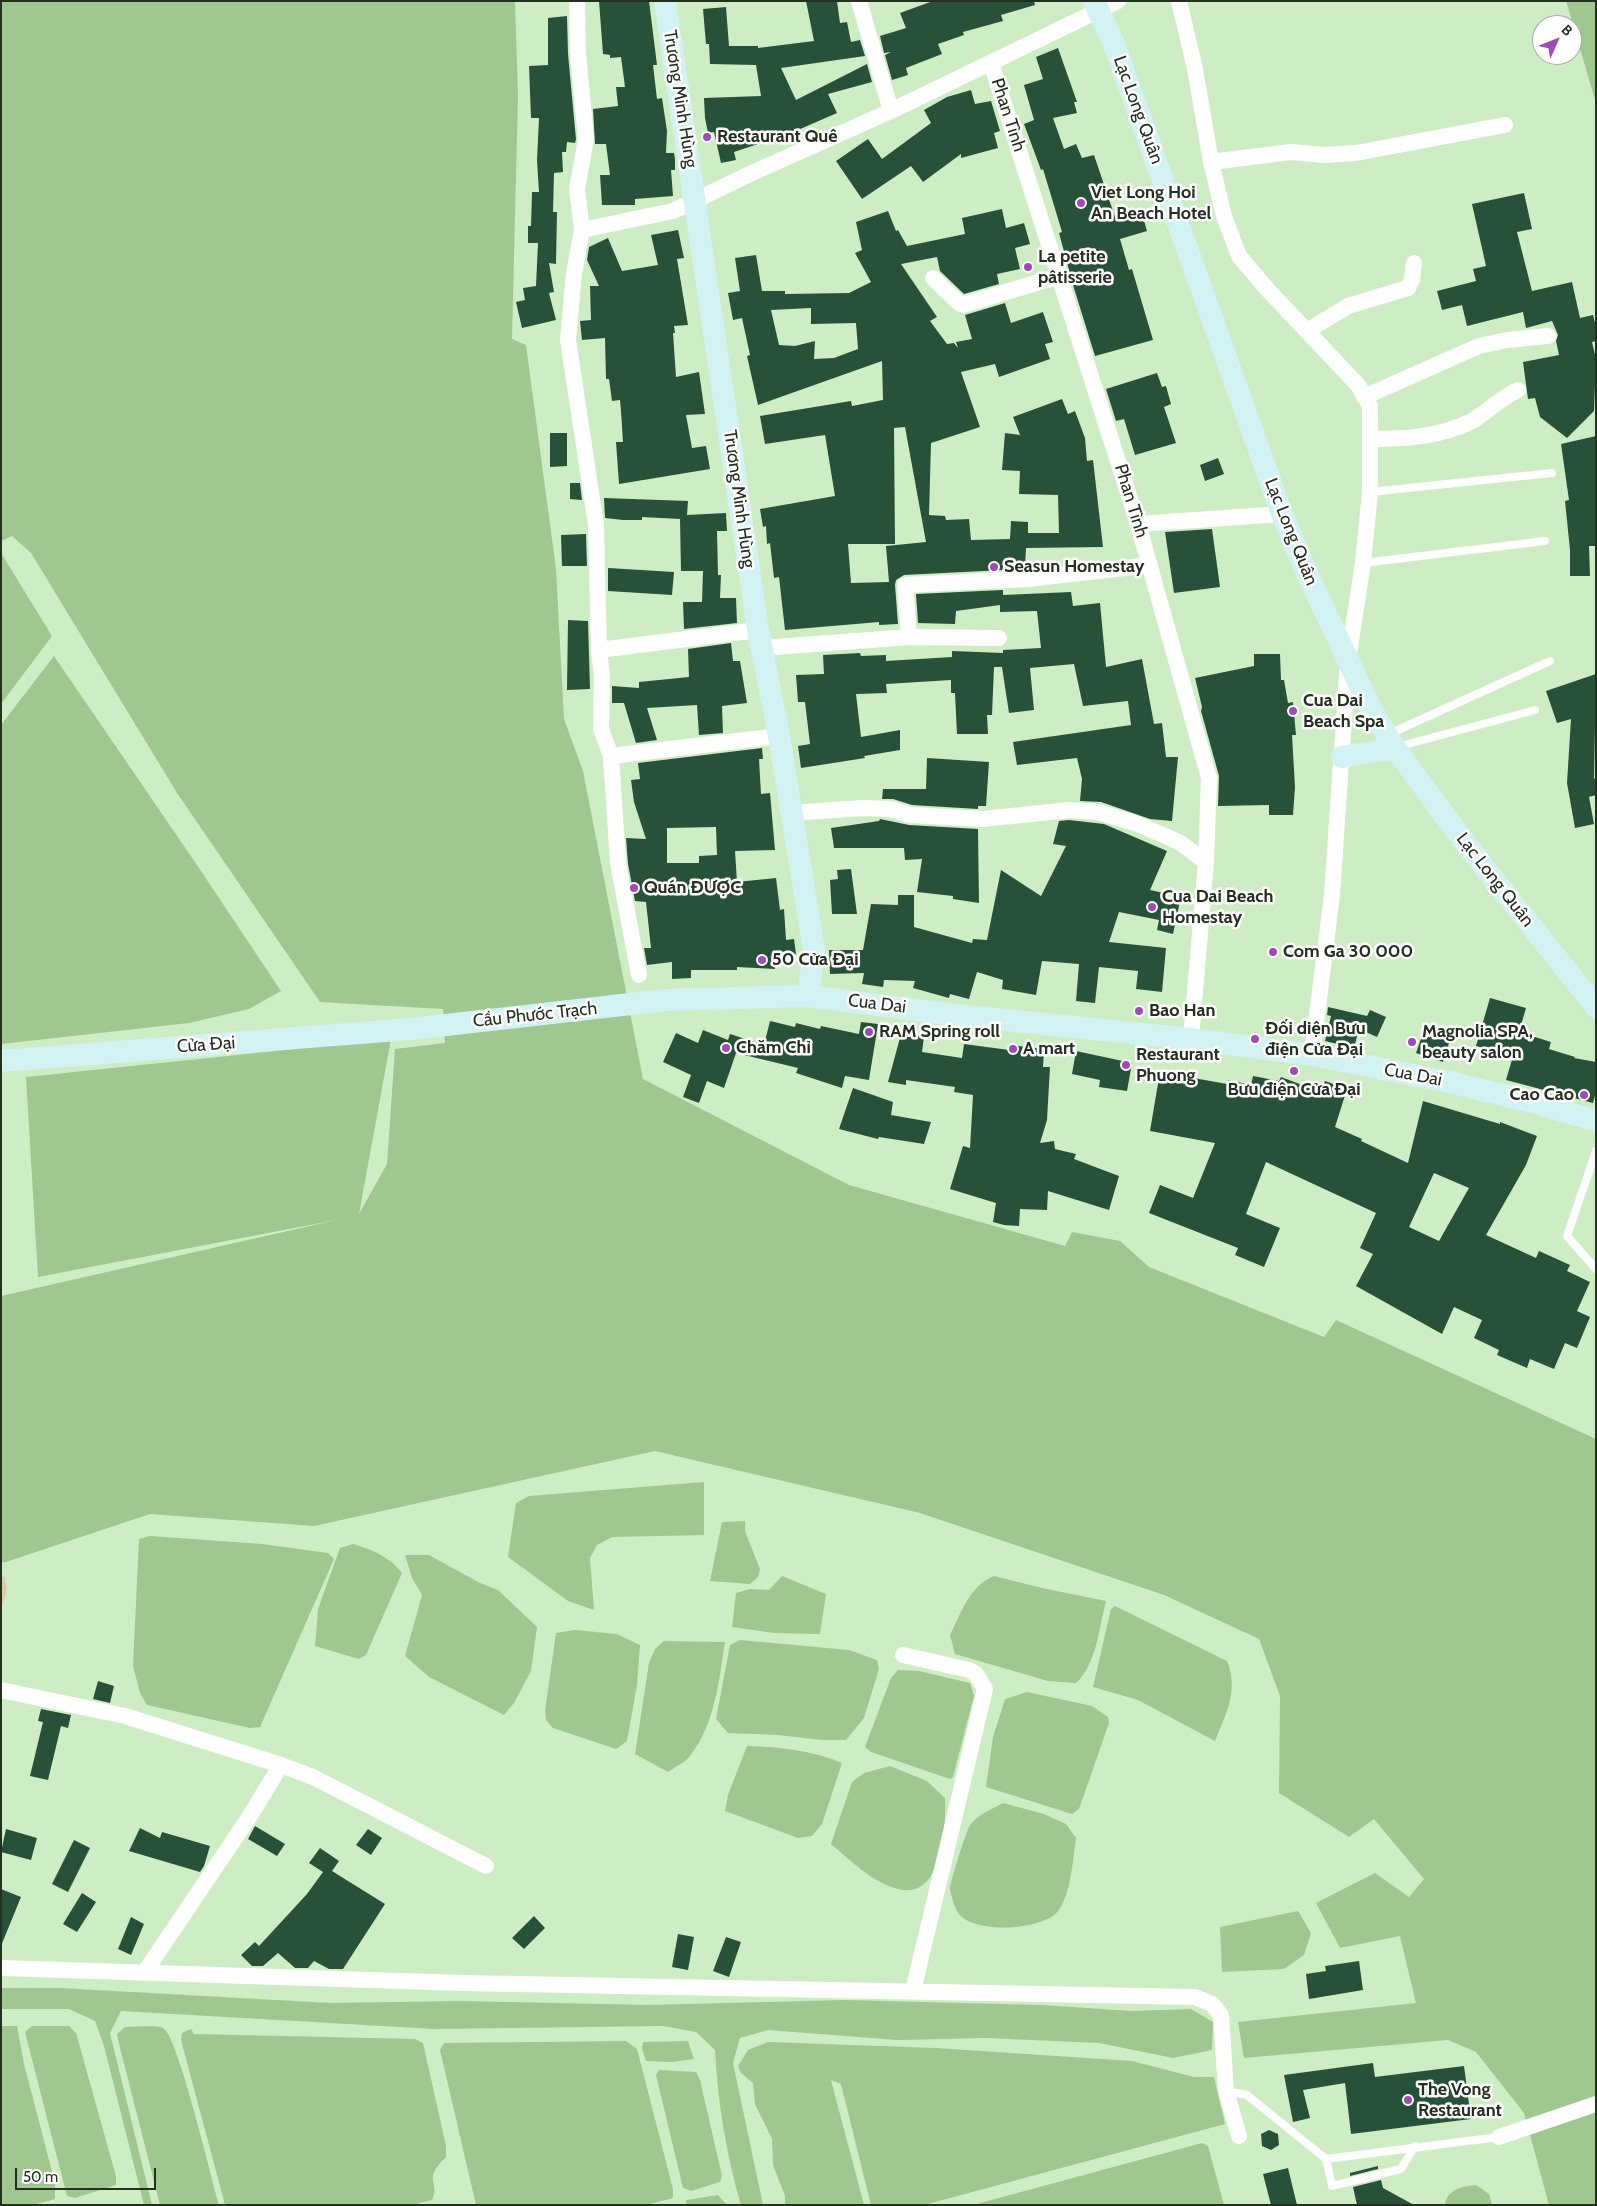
<!DOCTYPE html>
<meta charset="utf-8">
<style>
body{margin:0}
#map{position:relative;width:1597px;height:2206px;overflow:hidden;background:#cfedc4;font-family:Cabin,sans-serif}
canvas{display:block}
.frame{position:absolute;inset:0;border:2px solid #242f1f;pointer-events:none}
.north{position:absolute;left:1532px;top:15px;width:50px;height:50px;box-sizing:border-box;background:#fff;border:1px solid #a7aca5;border-radius:50%;rotate:46deg;font-size:14px;font-weight:700;line-height:20px;text-align:center;color:#242f1f}
.north::after{content:'';display:block;margin:auto;width:18px;height:22px;background:#9e4ab9;clip-path:polygon(50% 0,100% 100%,50% 72%,0 100%)}
.scale{position:absolute;left:15px;top:2168px;width:141px;height:22px;box-sizing:border-box;border:2px solid #242f1f;border-top:0;padding-left:6px;font-size:15px;line-height:18px;white-space:nowrap;color:#242f1f;-webkit-text-stroke:4px #fff;paint-order:stroke}
</style>
<div id="map">
<canvas width="1597" height="2206"></canvas>
<div class="frame"></div>
<div class="north">B</div>
<div class="scale">50 m</div>
</div>
<script>
const ctx = document.querySelector('canvas').getContext('2d');
ctx.lineJoin = 'round';
function fill(path, color) { ctx.fillStyle = color; ctx.fill(path, 'evenodd'); }
function strokePath(path, color, width, dash) { ctx.strokeStyle = color; ctx.lineWidth = width; ctx.lineCap = dash ? 'butt' : 'round'; ctx.setLineDash(dash || []); ctx.stroke(path); }
function drawText(font, color, halo, rows, align = 'center') {
  ctx.font = font + ' Cabin,sans-serif'; ctx.lineWidth = 5; ctx.setLineDash([]); ctx.textBaseline = 'middle'; ctx.strokeStyle = halo; ctx.fillStyle = color; for (const [text, x, y, turn = 0] of rows) {
    ctx.save(); ctx.translate(x, y); ctx.rotate((+turn || 0) * Math.PI / 180); ctx.textAlign = isNaN(turn) ? turn : align; if (halo) ctx.strokeText(text, 0, 0); ctx.fillText(text, 0, 0); ctx.restore();
  }
}
fill(new Path2D(`
 M1,1576L4,1577L7,1588L1,1612Z`), '#e1c9a7');
fill(new Path2D(`
 M1,1H515L518,96L512,339L526,345L556,569L564,719L583,771L643,1079L849,1185L1065,1246L1072,1232L1120,1241L1149,1267L1324,1337L1336,1320L1596,1439V2205H1549L1524,2113L1476,2052L1448,2040L1244,2058L1238,2022L1416,2003L1400,1936L1340,1948L1316,1903L1375,1873L1409,1897L1424,1879L1374,1819L1349,1837L1279,1793L1280,1696L1259,1639L1164,1595L920,1513L655,1451L314,1526L150,1514L6,1562H1V1296L336,1220L38,1277L26,1077L391,1039L359,1214L387,1164L395,1049L445,1043L443,1009L320,1002L177,793L31,553L12,536L1,541Z
 M1566,1H1596V103Z
 M1,553L52,636L1,704Z
 M54,656L197,865L281,991L249,1009L189,1023L1,1044V725Z
 M704,1482V1535L612,1537L597,1545L590,1558L594,1610L568,1601L508,1557L516,1503L529,1496Z
 M745,1521V1531L760,1569L758,1577L750,1584L710,1581L722,1522Z
 M150,1536L262,1544L328,1553L334,1559L260,1727L250,1728L147,1705L140,1693L133,1666L139,1539Z
 M353,1544C373,1550 390,1557 402,1573L366,1655L359,1659L315,1646L318,1609L340,1548Z
 M405,1555H429L480,1583L498,1590L537,1627L531,1671L514,1703L504,1715L429,1677L405,1656L422,1595L412,1578Z
 M782,1576L826,1594L820,1634L774,1633L732,1627L736,1593L750,1589L769,1590Z
 M994,1576L1042,1588L1106,1601C1099,1627 1097,1664 1076,1683L1048,1681L955,1654L950,1635C961,1613 970,1585 994,1576Z
 M1115,1606L1227,1661C1239,1690 1226,1714 1215,1741L1138,1700L1093,1687L1111,1609Z
 M575,1630L617,1634L640,1645L637,1685L627,1741L616,1749L553,1728L546,1720L545,1711L556,1633Z
 M740,1640L849,1650L877,1660L879,1669L864,1718L846,1740H822L778,1735L728,1733L716,1719L730,1645Z
 M664,1641L725,1642C719,1681 715,1724 690,1756C685,1763 674,1767 668,1772L635,1754L649,1663L655,1649Z
 M898,1670L919,1671L970,1683L974,1696L953,1777L950,1779L871,1752L865,1747L891,1678Z
 M1027,1692L1092,1706L1108,1717L1109,1723L1079,1809L1072,1814L986,1787L993,1737L1005,1699Z
 M747,1746C780,1747 811,1750 842,1763L822,1824L812,1836L798,1838L725,1811L728,1795Z
 M890,1766L927,1781L945,1798C946,1826 943,1901 898,1889C872,1882 851,1861 831,1844L852,1782L864,1773Z
 M1003,1803L1044,1814L1066,1824L1076,1838C1073,1858 1071,1895 1058,1911C1043,1931 969,1935 957,1911C954,1905 951,1895 950,1889C950,1884 967,1827 971,1824C979,1814 992,1809 1003,1803Z
 M1298,1911L1311,1933L1304,1955L1284,1969L1222,1972L1220,1927Z
 M1,1988H60L330,2003L461,2001L648,2005L845,2000L1041,2005L1132,2011L1191,2009L1213,2022L1212,2050L1173,2058L1099,2043L986,2038L897,2040L768,2030L740,2038L733,2063L763,2205H741C726,2153 718,2104 715,2050L696,2032L663,2026L435,2029L121,2011L110,2033L152,2205H144L104,2046L95,2021L69,2009H1Z
 M1,2026H17L24,2064L55,2183V2199L33,2205H1Z
 M32,2026H69L76,2033L116,2176V2185L75,2198L67,2196L25,2032Z
 M125,2027C134,2027 156,2025 163,2028C177,2033 212,2181 219,2205H160L120,2048L117,2034Z
 M191,2029L194,2034L415,2039L423,2043L446,2146V2157C421,2181 441,2180 432,2200L412,2205H225L181,2040L182,2033Z
 M626,2041L637,2049L673,2189V2198L647,2205H476L440,2050L444,2043Z
 M688,2041L694,2059L672,2062L646,2061L642,2048L643,2042Z
 M768,2042L936,2048L1132,2061L1194,2077H1214L1225,2124L924,2205H871L841,2084L831,2080L864,2205H785V2196L773,2165L772,2139L755,2104L753,2083L741,2073L738,2066L748,2050Z
 M659,2070L696,2072L700,2080L722,2176L720,2182L691,2191L683,2188L656,2075Z
 M1202,2143L1208,2146L1224,2205H973Z
 M1476,2185L1489,2194L1492,2205H1445C1447,2189 1463,2186 1476,2185Z
 M718,2195L727,2205H687L686,2200Z`), '#9fc78f');
fill(new Path2D(`
 M599,1H649L657,65H653L657,99L662,98L667,131L666,153H674L675,159V170H671L673,196L635,199V205H602L600,175H610L606,144H595L593,109L618,106L616,87H625L621,57L610,58V55L603,54Z
 M806,1H837L840,23L847,22L851,42L860,40L865,56L781,68L796,100L867,64L872,82L828,94L837,113L791,133L734,152L736,160L721,163L714,132L708,133L705,118L704,98L761,96L756,65L710,64L709,44H706L703,9L726,7L729,46H758V48L814,41Z
 M933,1H1034L1035,5L1001,15L1003,21L963,32L964,35L938,44L942,54L906,68L908,75L892,80L885,55L891,52L884,53L880,36L906,28L900,13Z
 M567,16L568,54L576,139L575,143L567,142L566,152H562L563,172L554,173L553,212H557L556,264L549,263L554,292L549,293L556,320L522,328L516,302L525,300L523,288L536,286L538,243H528V226H531L532,192H539L537,160L539,118H531L529,66L548,65V18Z
 M1058,48L1077,102H1074L1077,113L1053,118L1064,149L1076,144L1082,158L1094,155L1115,217L1141,210L1147,231L1120,239L1129,270L1132,269L1153,340L1095,356L1073,285L1059,233L1062,232L1043,169L1041,170L1024,124L1034,120L1024,85L1043,79L1036,57Z
 M971,90L975,104L991,101L1000,131L994,133L998,148L961,158V154L923,182L911,166L862,199L836,161L868,139L882,159L931,123L924,110L947,97Z
 M1524,193L1532,229L1517,232L1532,291L1572,282L1580,318L1593,315L1596,327V341L1592,342L1596,359L1594,411L1567,438L1540,417L1535,398L1528,399L1523,362L1559,355L1556,341L1558,335L1552,321L1526,328L1523,312L1467,326L1462,305L1442,310L1437,291L1476,281L1473,269L1486,266L1472,204Z
 M1002,209L1006,228L1024,223L1030,244L1015,248L1020,269L997,274L999,284L964,294L940,271L937,257L901,264L937,317L930,321L947,344L954,343L958,348L956,342L972,339L965,315L1005,303L1011,323L1043,312L1053,342L1045,344L1050,359L999,377L995,364L961,372L980,427L931,443L929,515L945,516L946,520L969,519L971,540L1010,539L1011,521L1028,522V533H1059L1058,495L1019,494L1020,471L1002,470L1005,433L1020,435L1013,417L1062,399L1068,414L1075,411L1085,438L1087,461L1093,460L1103,547L1026,548L1025,567L1003,565V570L904,575L896,580L895,585L898,624L879,625V622L785,630L779,577L774,578L770,543L767,544L766,526L763,527L760,509L835,496L825,435L765,444L760,416L851,401L852,406L883,400L882,361L758,405L747,356L750,355L742,318L733,320L728,293L740,291L735,258L756,255L762,291H785V294L849,293L871,282L855,253L862,250L856,222L888,211L896,231L898,230L907,246L965,234L962,218ZM811,308V324L856,323L858,349L834,358L814,359L815,341L795,346L779,345L771,310ZM905,427L926,542L886,546L889,582L851,583L848,544H895L894,428Z
 M678,230L684,258L677,259L688,325L674,326L675,333H673L676,377L699,372L705,414L686,415L692,448L706,446L710,469L619,484L616,442H623L621,411L620,400L612,401L609,379H606L605,338L582,340L580,321L591,320L590,286H599L587,260L589,247L608,238L622,271L658,265L651,235Z
 M1157,373L1162,387L1166,386L1171,404L1164,407L1176,443L1135,455L1124,419L1116,421L1106,389Z
 M550,433H567V466L550,467Z
 M1596,436V546H1589L1590,576H1570V550L1565,501L1569,500L1561,444Z
 M1218,458L1224,474L1205,481L1200,465Z
 M570,483H580L582,500L570,499Z
 M604,498L688,501L687,515L726,513L727,531H717L718,575H721L720,598H736L737,623L684,629L683,602H702L703,571H681L680,519L642,517V520H623L605,518Z
 M1212,529L1220,587L1174,593L1165,532Z
 M586,534L587,566H562L561,535Z
 M608,568L674,572L672,595L608,591Z
 M1003,590V595L1071,592L1073,606L1100,603L1106,667L1142,659L1154,724L1162,723L1166,757H1178L1172,821L1150,819L1101,802L1080,801L1082,779L1077,758L1017,765L1013,742L1131,725L1128,701L1083,706L1074,664L1030,668L1034,710L1009,713L1002,667H994L992,715H987L988,734H957L955,693H951V680L886,684L887,693L856,694L861,737L900,730V750L864,756L865,758L801,768L798,746L810,744L805,702H798L796,675L824,674L823,655L860,653L861,656L886,655V661L952,657V651L1003,653V650L1041,648L1037,611L1000,612V605L956,611L955,624L918,623L916,594Z
 M568,620L588,621L590,689L567,690Z
 M731,643L733,661H740L747,703L722,706L723,733L699,735L697,705L647,708L657,740L636,743L624,703H612V686L639,688V682L689,677L688,649Z
 M1254,654H1280L1281,680H1284L1288,703L1293,702L1296,735H1292L1295,787L1293,815H1269V805L1218,806L1219,776L1201,711L1202,707L1195,678L1254,666Z
 M1596,674L1594,779L1596,778V795L1589,797L1594,824L1575,828L1567,783L1571,719L1557,723L1546,691Z
 M762,748L763,759H759L761,794L770,793L775,850L735,851L737,882L776,878L780,910L784,909L786,940L794,939L796,954L775,957V969L737,967V970H691V978L672,979V962L647,965L644,948H651L646,902L635,901L628,864L626,838L646,839L634,802L631,780L640,779L638,763ZM716,827L717,855L699,856V863H667V828Z
 M927,758L989,762L986,806H978V809L912,805L893,799H882L883,789H926Z
 M880,819L909,825L978,829L979,903L953,899V896L917,892L922,859L905,860L904,848H834L831,828L879,821Z
 M1069,820L1104,824L1167,851L1150,890L1164,893L1163,898L1180,901L1173,934L1157,930L1159,920L1119,912L1109,942L1166,948L1162,992L1136,989L1138,971L1099,967L1095,1003L1076,1001L1079,964L1042,961L1036,995L1002,989L1003,980L977,972L969,999L950,994L949,998L913,988L915,981L884,980L883,987L862,984L864,973L830,974L829,950H863L871,904L898,905V895H914V927L972,943L973,939L987,940L1001,870L1041,896L1066,846L1053,844L1059,821Z
 M851,869L857,914H832L830,880L838,879L837,870Z
 M1490,998L1526,1008L1519,1032L1551,1042L1549,1049L1575,1057L1574,1058L1596,1062V1092L1593,1103L1506,1080L1513,1056L1476,1046Z
 M1328,1007L1367,1016L1370,1010L1386,1017L1377,1037L1359,1029L1354,1048L1325,1041L1331,1016L1327,1015Z
 M770,1021L795,1027L796,1023L820,1029L821,1026L859,1034L861,1022L878,1024L869,1080L845,1076L842,1088L796,1073L798,1068L736,1053L724,1088L707,1081L699,1103L683,1097L691,1075L663,1062L676,1033L698,1043L703,1030L728,1040L730,1034L764,1045Z
 M1424,1030L1450,1040L1443,1062L1416,1053Z
 M901,1034L924,1037L922,1052L962,1058L964,1044L1009,1050L1010,1045L1044,1049L1043,1067H1050L1047,1120L1040,1143L1054,1141L1055,1149L1076,1154L1074,1159L1119,1176L1109,1210L1048,1191L1047,1210L1020,1209L1019,1226L1004,1225L993,1222L996,1203L950,1189L963,1146L970,1148L973,1095L954,1092L955,1087L906,1080V1085L888,1082Z
 M1076,1051L1132,1063L1127,1091L1099,1087L1100,1080L1072,1074Z
 M1160,1072L1227,1084L1228,1080L1251,1085L1253,1076L1279,1081L1281,1077L1321,1092L1325,1081L1347,1089L1335,1127L1362,1139L1361,1141L1408,1163L1423,1101L1500,1124V1122L1537,1136L1526,1165L1486,1235L1536,1258L1539,1251L1570,1265L1567,1271L1590,1282L1577,1311L1590,1317L1577,1348L1565,1343L1554,1369L1530,1359L1527,1368L1497,1355L1499,1350L1474,1338L1482,1320L1454,1307L1442,1334L1356,1286L1373,1254L1360,1248L1376,1213L1266,1162L1246,1214L1280,1228L1264,1267L1235,1255L1238,1248L1149,1213L1160,1185L1193,1198L1215,1143L1150,1131ZM1434,1173L1469,1188L1439,1241L1409,1227Z
 M853,1088L893,1102L891,1115L931,1122L924,1144L879,1137L878,1139L839,1129Z
 M98,1681L114,1686L110,1703L93,1699Z
 M41,1709L71,1715L68,1728L61,1726L48,1780L30,1776L43,1722L38,1721Z
 M255,1826L285,1844L277,1856L248,1839Z
 M140,1828L160,1838L162,1832L210,1846L204,1866L200,1872L129,1851Z
 M6,1829L37,1838L31,1860L1,1852Z
 M368,1829L382,1838L371,1855L356,1845Z
 M74,1840L90,1848L68,1892L52,1884Z
 M320,1848L339,1861L332,1871L385,1904L343,1969H329L314,1961L308,1968H295L278,1953L263,1966H252L241,1955L255,1942L259,1946L307,1894L323,1872L309,1863Z
 M1,1889L21,1897L1,1946Z
 M82,1893L96,1902L77,1932L63,1924Z
 M534,1916L545,1928L524,1949L512,1938Z
 M131,1917L144,1924L131,1955L118,1949Z
 M678,1934L694,1937L688,1970L672,1967Z
 M726,1937L741,1942L729,1977L713,1971Z
 M1359,1961L1363,1990L1309,1999L1306,1974L1326,1971L1325,1966Z
 M1373,2063L1375,2077L1464,2066L1471,2119L1351,2134L1345,2083L1303,2090L1310,2118L1293,2122L1284,2075Z
 M1269,2130L1278,2134L1279,2145L1271,2150L1262,2146L1261,2134Z
 M1378,2166V2169L1350,2176V2173Z
 M1288,2168L1297,2205H1271L1263,2174Z
 M1381,2180L1383,2188L1414,2205H1357L1353,2187Z`), '#28513a');
strokePath(new Path2D(`
 M1370,492L1552,473
 M1363,563L1545,541
 M1389,734L1550,661
 M1397,747L1535,710
 M1596,1151L1567,1236L1596,1269
 M1226,2091L1247,2095L1326,2159L1499,2137
 M1326,2159L1332,2186L1401,2169L1415,2146`), '#fff', 8);
strokePath(new Path2D(`
 M577,1L578,53L586,139L577,189L582,230L574,273L568,340L596,525L599,650L602,676L601,729L611,756L618,863L639,975
 M859,1L891,111
 M1179,1L1195,69L1211,162L1224,216L1239,256L1267,289L1358,385L1370,406V492L1363,563L1348,660L1332,895L1312,1055
 M991,63L1138,524L1209,778L1206,862L1191,1039
 M1211,162L1291,152L1324,155L1356,153L1505,125
 M582,230L673,211L752,173L891,111L1118,1
 M933,278L959,303L963,305L1059,276
 M1307,331L1348,306L1408,288L1412,280L1414,263
 M1364,397L1479,346L1507,340L1548,336
 M1371,439C1405,439 1439,437 1470,422C1487,413 1498,399 1518,390
 M1138,524L1282,514
 M909,637L905,585L1028,579L1150,565
 M762,648L909,637L999,638
 M599,650L758,630
 M611,756L779,736
 M791,813L863,808L890,809L910,815L983,819L1069,810L1098,812L1135,823L1179,842L1206,862
 M903,1655L969,1670L976,1674L985,1689L913,1991
 M1,1690L125,1716L281,1765L313,1777L486,1866
 M1,1968L463,1983L1195,1997L1212,2004L1221,2015L1226,2091L1239,2136
 M144,1973L248,1819L281,1765
 M1499,2137L1596,2104`), '#fff', 16);
strokePath(new Path2D(`
 M665,1L758,630L779,736L814,950L808,996
 M1094,1L1114,44L1282,514L1307,573L1371,709L1395,748L1468,847L1596,1007
 M1342,757L1395,748
 M1,1061L411,1029L666,1000L808,996L947,1014L1191,1039L1312,1055L1449,1082L1536,1103L1596,1121`), '#d3f2f3', 22);
for (const [x, y, r, color] of [
 [707,137,5,"#9e4ab9"],
 [1081,203,5,"#9e4ab9"],
 [1028,267,5,"#9e4ab9"],
 [994,567,5,"#9e4ab9"],
 [1293,711,5,"#9e4ab9"],
 [634,888,5,"#9e4ab9"],
 [1152,907,5,"#9e4ab9"],
 [1273,952,5,"#9e4ab9"],
 [762,960,5,"#9e4ab9"],
 [1139,1011,5,"#9e4ab9"],
 [869,1032,5,"#9e4ab9"],
 [1255,1039,5,"#9e4ab9"],
 [1412,1042,5,"#9e4ab9"],
 [726,1048,5,"#9e4ab9"],
 [1013,1049,5,"#9e4ab9"],
 [1126,1065,5,"#9e4ab9"],
 [1294,1071,5,"#9e4ab9"],
 [1584,1095,5,"#9e4ab9"],
 [1408,2100,5,"#9e4ab9"]
]) { const dot = new Path2D(); dot.arc(x, y, r, 0, 2 * Math.PI); ctx.fillStyle = color; ctx.fill(dot); strokePath(dot, '#fff', 2); }
drawText('18px', '#242f1f', '#fff', [
 ["Trương Minh Hùng",680,99,81],
 ["Lạc Long Quân",1138,110,70],
 ["Phan Tình",1008,115,72],
 ["Trương Minh Hùng",739,499,82],
 ["Phan Tình",1131,501,73],
 ["Lạc Long Quân",1291,532,68],
 ["Lạc Long Quân",1495,880,52],
 ["Cua Dai",877,1004,7],
 ["Cầu Phước Trạch",535,1015,-6],
 ["Cửa Đại",206,1045,-4],
 ["Cua Dai",1413,1075,11]
]);
drawText('bold 18px', '#242f1f', '#fff', [
 ["Restaurant Quê",717,137],
 ["Viet Long Hoi",1091,193],
 ["An Beach Hotel",1091,214],
 ["La petite",1038,257],
 ["pâtisserie",1038,278],
 ["Seasun Homestay",1004,567],
 ["Cua Dai",1303,701],
 ["Beach Spa",1303,722],
 ["Quán ĐƯỢC",644,888],
 ["Cua Dai Beach",1162,897],
 ["Homestay",1162,918],
 ["Com Ga 30 000",1283,952],
 ["50 Cửa Đại",772,960],
 ["Bao Han",1149,1011],
 ["Đối diện Bưu",1265,1029],
 ["điện Cửa Đại",1265,1050],
 ["RAM Spring roll",879,1032],
 ["Magnolia SPA,",1422,1032],
 ["beauty salon",1422,1053],
 ["Chăm Chỉ",736,1048],
 ["A mart",1023,1049],
 ["Restaurant",1136,1055],
 ["Phuong",1136,1076],
 ["Bưu điện Cửa Đại",1294,1090,"center"],
 ["Cao Cao",1574,1095,"right"],
 ["The Vong",1418,2090],
 ["Restaurant",1418,2111]
], 'left');
</script>
